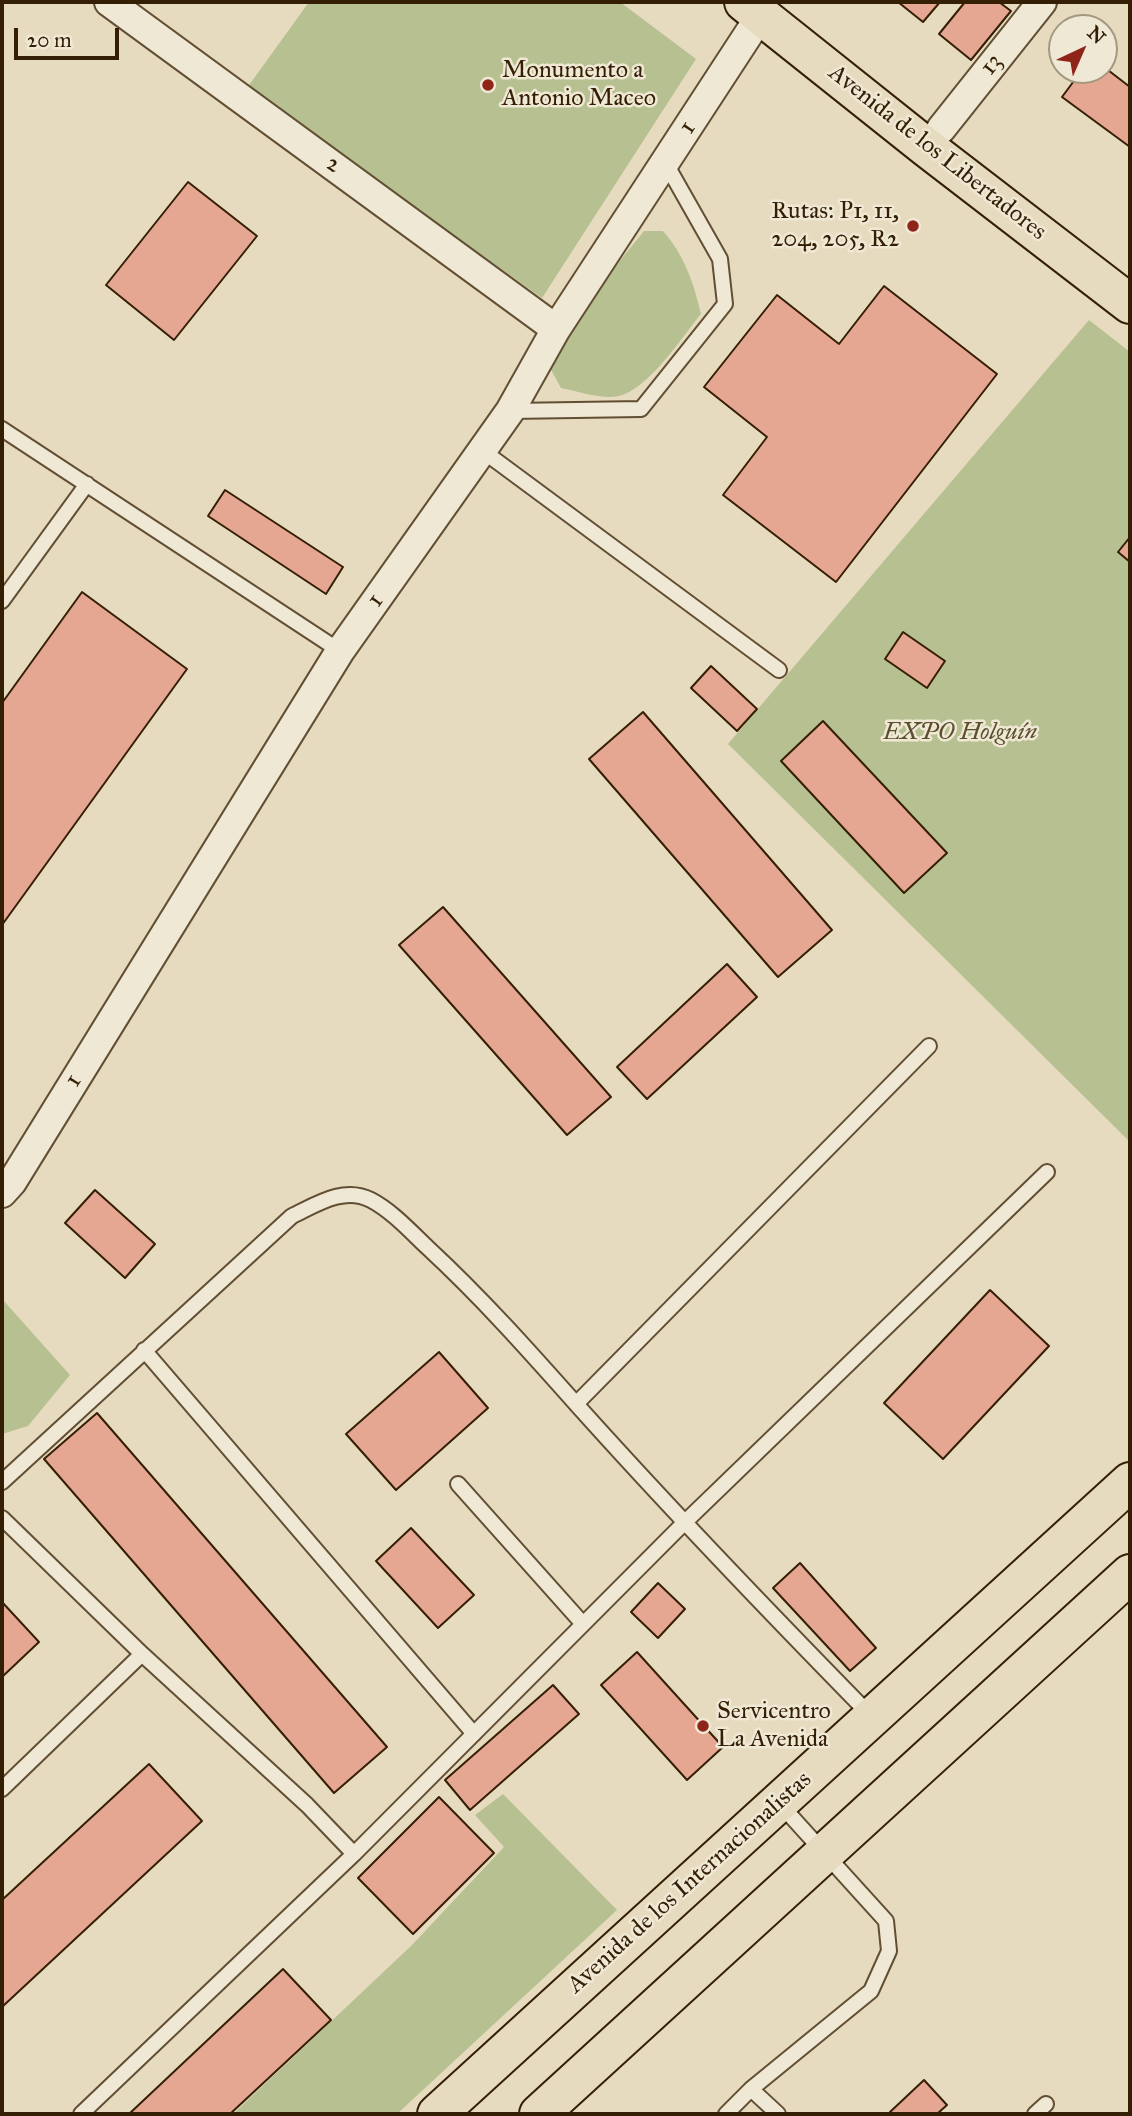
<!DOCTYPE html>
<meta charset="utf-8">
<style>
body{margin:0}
#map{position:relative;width:1132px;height:2116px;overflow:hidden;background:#e7dbbf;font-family:"IM FELL Great Primer",serif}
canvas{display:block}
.frame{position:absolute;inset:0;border:4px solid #341f04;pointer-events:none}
.north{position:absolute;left:1048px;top:14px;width:70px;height:70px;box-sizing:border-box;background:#efe8d5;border:2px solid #a49881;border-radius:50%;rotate:44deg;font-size:19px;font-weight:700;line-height:28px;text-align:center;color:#341f04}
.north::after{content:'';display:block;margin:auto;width:24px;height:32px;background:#8f2418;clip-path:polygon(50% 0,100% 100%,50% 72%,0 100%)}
.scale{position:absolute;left:14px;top:28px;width:105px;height:32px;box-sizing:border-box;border:4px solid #341f04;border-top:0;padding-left:9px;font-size:21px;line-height:24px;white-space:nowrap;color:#341f04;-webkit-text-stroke:5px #efe8d5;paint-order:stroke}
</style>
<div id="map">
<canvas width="1132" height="2116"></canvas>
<div class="frame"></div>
<div class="north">N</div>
<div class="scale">20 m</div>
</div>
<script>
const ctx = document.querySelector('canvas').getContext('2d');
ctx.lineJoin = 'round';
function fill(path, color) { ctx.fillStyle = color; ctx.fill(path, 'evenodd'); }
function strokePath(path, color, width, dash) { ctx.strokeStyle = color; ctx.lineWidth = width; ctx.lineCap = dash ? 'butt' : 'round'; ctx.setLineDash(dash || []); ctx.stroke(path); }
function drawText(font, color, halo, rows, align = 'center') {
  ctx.font = font + ' "IM FELL Great Primer",serif'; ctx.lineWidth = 5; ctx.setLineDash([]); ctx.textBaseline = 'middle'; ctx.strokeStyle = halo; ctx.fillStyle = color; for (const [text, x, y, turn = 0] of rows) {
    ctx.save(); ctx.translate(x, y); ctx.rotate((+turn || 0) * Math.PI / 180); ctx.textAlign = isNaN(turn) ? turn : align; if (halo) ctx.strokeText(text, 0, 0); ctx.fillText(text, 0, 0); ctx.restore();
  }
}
fill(new Path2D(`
 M309,2H620L696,59L542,298L247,88Z
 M644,231H663C684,254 694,284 701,314C681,338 643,399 610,397C594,397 577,391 561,388L550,368L551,357L601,284Z
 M1089,320L1130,352V1142L728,744Z
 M3,1300L70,1375L28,1426L2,1434Z
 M503,1794L617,1910L397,2114H233L412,1945L504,1847L475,1815Z`), '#b7c091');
const building = new Path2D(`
 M898,2H940L923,22Z
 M965,2H999L1011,11L971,60L939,34Z
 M1104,67L1130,87V147L1062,97L1082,70H1104Z
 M188,182L257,236L174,340L106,285Z
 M884,286L997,374L836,582L723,495L767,437L704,387L777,295L839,344Z
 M225,490L343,567L326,594L208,516Z
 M1130,537V562L1118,552Z
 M82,592L187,669L2,925V703Z
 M903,632L945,661L927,688L885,659Z
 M711,666L757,709L737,731L691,688Z
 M643,712L832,930L778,977L589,759Z
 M823,721L947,853L904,893L781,761Z
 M443,907L611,1097L567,1135L399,945Z
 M727,964L757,997L647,1099L617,1067Z
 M95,1190L155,1244L125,1278L65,1223Z
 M990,1290L1049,1346L943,1459L884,1403Z
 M439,1352L488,1408L396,1490L346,1434Z
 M97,1413L387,1747L334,1793L44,1459Z
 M411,1528L474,1595L438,1628L376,1561Z
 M800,1563L876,1648L850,1671L773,1588Z
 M658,1583L685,1609L658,1638L631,1612Z
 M2,1602L39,1642L2,1677Z
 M637,1652L723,1747L687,1780L601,1685Z
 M553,1685L579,1714L470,1810L445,1780Z
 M149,1764L202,1821L2,2007V1900Z
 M439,1797L494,1853L413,1934L358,1878Z
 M283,1969L331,2020L230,2114H129Z
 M924,2080L947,2105L937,2114H893L890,2112Z`);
fill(building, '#e5a692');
strokePath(building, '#341f04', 2);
const lane = new Path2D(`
 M510,411L641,409L725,304L720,259L665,162
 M2,429L340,651
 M483,451L779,670
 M2,601L87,484
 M144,1350L474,1734
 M576,1404L929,1046
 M2,1482L292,1216C317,1204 344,1186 371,1200C392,1211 411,1232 428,1248C481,1297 529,1351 577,1405C672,1511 771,1614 871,1716
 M458,1484L583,1624
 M2,1518L142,1654L307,1805L354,1854
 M2,1789L142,1654
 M751,2089L778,2114
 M81,2114L354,1854L684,1523L1047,1172
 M726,2114L751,2089L871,1991L889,1951L886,1921L780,1804
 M1035,2114L1046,2104`);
const street = new Path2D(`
 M109,2L556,329
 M941,129L1042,2
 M2,1193L12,1182L340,651L510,411L556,329L761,15`);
const primary = new Path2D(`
 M744,2L926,147L1130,304`);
const highway = new Path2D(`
 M437,2114L1130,1482
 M539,2114L1130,1574`);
strokePath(lane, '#614e33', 18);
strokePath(street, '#614e33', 32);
strokePath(primary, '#341f04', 42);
strokePath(highway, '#341f04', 42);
strokePath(lane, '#efe8d5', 14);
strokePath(street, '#efe8d5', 28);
strokePath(primary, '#e7dbbf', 38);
strokePath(highway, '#e7dbbf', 38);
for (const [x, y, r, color] of [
 [488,85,7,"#8f2418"],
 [913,226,7,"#8f2418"],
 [703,1726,7,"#8f2418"]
]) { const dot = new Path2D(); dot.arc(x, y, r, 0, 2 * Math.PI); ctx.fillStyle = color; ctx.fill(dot); strokePath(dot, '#efe8d5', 2.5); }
drawText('24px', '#341f04', '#efe8d5', [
 ["13",992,65,-52],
 ["1",688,128,-57],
 ["Avenida de los Libertadores",937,153,38],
 ["2",333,165,36],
 ["1",376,601,-54],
 ["1",74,1081,-58],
 ["Avenida de los Internacionalistas",690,1883,-42]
]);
drawText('24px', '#341f04', '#efe8d5', [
 ["Monumento a",502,71],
 ["Antonio Maceo",502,99],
 ["Rutas: P1, 11,",899,212,"right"],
 ["204, 205, R2",899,240,"right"],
 ["Servicentro",717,1712],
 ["La Avenida",717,1740]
], 'left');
drawText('italic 24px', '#5b4f2e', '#efe8d5', [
 ["EXPO Holguín",960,733]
]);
</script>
